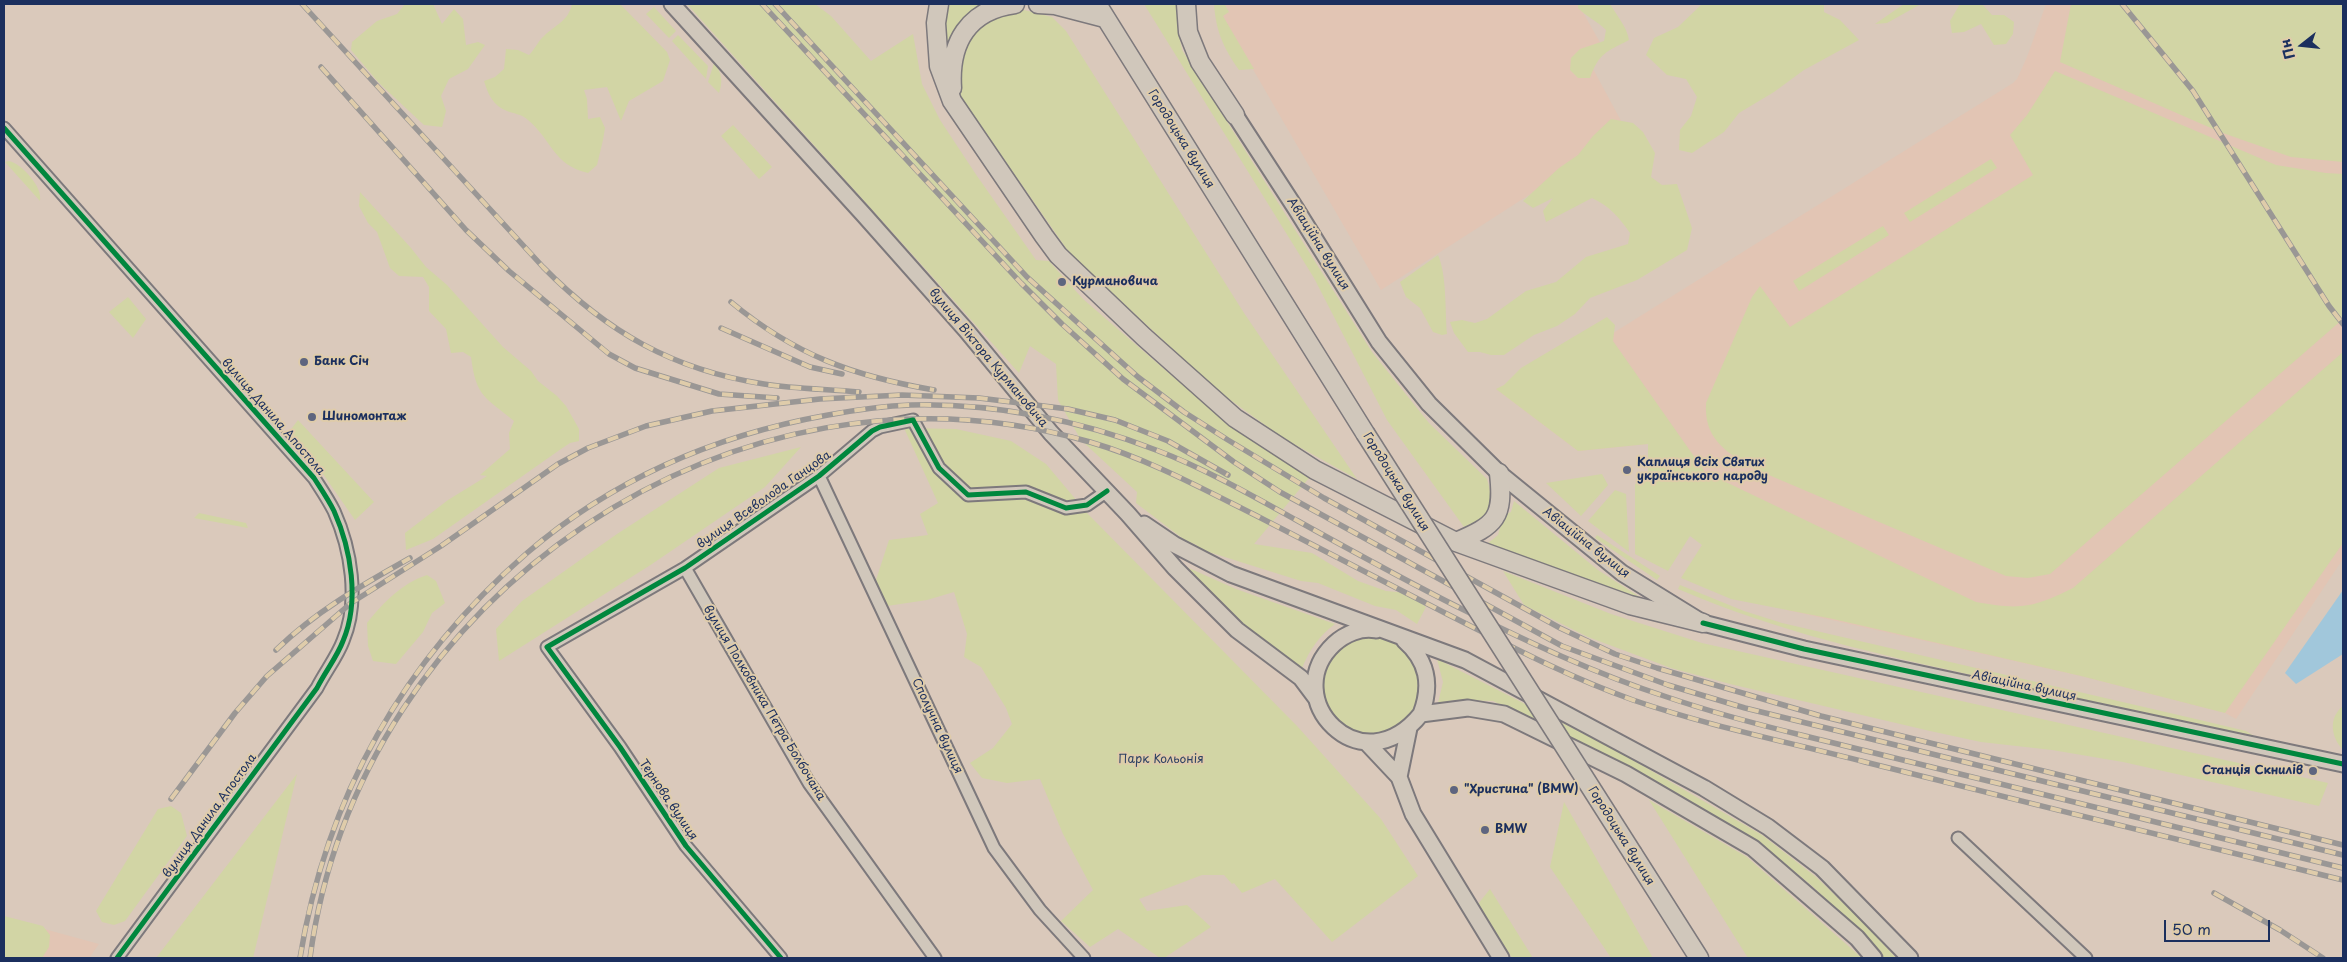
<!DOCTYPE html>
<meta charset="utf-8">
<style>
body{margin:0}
#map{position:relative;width:2347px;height:962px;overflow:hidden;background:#dac9bb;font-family:"Playpen Sans",sans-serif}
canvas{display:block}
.frame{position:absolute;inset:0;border:5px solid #1b2f5e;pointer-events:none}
.north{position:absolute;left:2277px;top:20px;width:50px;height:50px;-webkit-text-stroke:4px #dfccaa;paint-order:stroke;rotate:254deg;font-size:14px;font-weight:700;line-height:20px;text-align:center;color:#1b2f5e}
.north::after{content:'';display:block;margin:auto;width:18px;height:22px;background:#1b2f5e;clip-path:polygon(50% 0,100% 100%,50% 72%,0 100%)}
.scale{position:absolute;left:2164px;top:920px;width:106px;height:22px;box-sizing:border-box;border:2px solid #1b2f5e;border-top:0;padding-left:6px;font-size:15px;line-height:18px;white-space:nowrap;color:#1b2f5e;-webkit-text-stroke:4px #dfccaa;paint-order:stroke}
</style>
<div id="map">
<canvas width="2347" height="962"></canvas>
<div class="frame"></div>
<div class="north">Пн</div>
<div class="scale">50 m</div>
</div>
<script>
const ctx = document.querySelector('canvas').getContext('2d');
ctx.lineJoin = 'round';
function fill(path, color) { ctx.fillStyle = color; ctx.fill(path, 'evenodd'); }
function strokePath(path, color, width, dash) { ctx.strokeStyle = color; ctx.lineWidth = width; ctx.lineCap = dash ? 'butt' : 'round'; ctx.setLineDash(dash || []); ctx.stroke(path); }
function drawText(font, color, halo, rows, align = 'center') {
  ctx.font = font + ' "Playpen Sans",sans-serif'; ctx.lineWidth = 4; ctx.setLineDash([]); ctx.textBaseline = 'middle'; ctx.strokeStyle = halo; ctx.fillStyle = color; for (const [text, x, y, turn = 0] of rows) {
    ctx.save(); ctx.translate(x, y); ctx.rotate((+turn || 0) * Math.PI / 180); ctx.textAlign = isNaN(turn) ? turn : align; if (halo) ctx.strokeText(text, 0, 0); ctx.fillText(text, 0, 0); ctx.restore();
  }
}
fill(new Path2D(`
 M1224,4H1578L1601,44L1585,54L1627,132L1381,290L1222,16L1229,11Z
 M2046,4H2343V559L2236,719L2225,713L2081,676L1787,610L1648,502V444L1578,451L1496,389L1610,335L2013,83L2017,79L2027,57Z
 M4,918L99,944L89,958H4Z`), '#e2c5b4');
fill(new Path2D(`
 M405,4H433L442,24L454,9L463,19L466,45L478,42L485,45L468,69L449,79L441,96L446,111L442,127L424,125L379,83L351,50L352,42L377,21L397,14Z
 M572,4H620L667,52L670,60L663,81L629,101L621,121L607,87L584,90L587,99L588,119L600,117L605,128L603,140L597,165L588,173C553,165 552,140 528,120C522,114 514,114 507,111C493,106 488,94 484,81L495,77L504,69L506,49L518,50L529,55C535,49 538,41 544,36C556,24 568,22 572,4Z
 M687,4H815L831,16L871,61L913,34L922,84L940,120L977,176L1036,260L1049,261L1083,299L1230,426L1309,478L1254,544L1312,553L1358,581L1386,591L1408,593L1426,607L1417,624L1396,610L1375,606L1318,583L1301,581L1196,548L1197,545L1186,541L1136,503L1137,492L1081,440L1058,400L1056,364L1030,346L1019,373Z
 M943,4H986C964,16 950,37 944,62Z
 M1144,4H1178L1177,25L1182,50L1372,352L1429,423L1487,479C1495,505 1490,517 1464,527L1387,420L1314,278Z
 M1214,4H1231L1225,5L1229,12L1223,16L1254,69L1239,70C1223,47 1216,31 1214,4Z
 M1578,4H1610C1617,16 1627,27 1629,40C1606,52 1599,53 1590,78H1578L1570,70L1571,58L1580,49L1604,41L1606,30C1597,21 1587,17 1578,8Z
 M1702,4H1824V12L1840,20L1859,40L1804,70L1774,92L1739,113L1724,132L1692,153L1679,150L1680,130L1691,116L1697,97L1686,79L1667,75L1646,55L1654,38L1678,27Z
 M1904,4H1921L1887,23L1875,24Z
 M1960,4H1982L1992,15H2004L2014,22L2013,34L2006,44L1994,45L1981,24L1964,32L1952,33L1950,21Z
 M2071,4H2343V162L2291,157L2220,132L2060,62Z
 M654,7L676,31L669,38L646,14Z
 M1024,10L1052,17L1066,31L1244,313L1357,479L1283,438L1218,391L1096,278L1081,266L1068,251L962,99C947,53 977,14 1024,10Z
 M678,35L708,66L706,79L672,41Z
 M714,63C722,72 723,82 719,93L708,82Z
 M2055,71L2276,165L2326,173L2343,174V319L2050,574L2028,578L2006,576L1750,467C1724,450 1704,438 1706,403L1752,297L1760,286L1790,327L2033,175L2010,135L2027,115Z
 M1611,119L1633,123L1643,132L1655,153L1651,177L1662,185L1677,184L1692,228L1687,250L1637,280L1590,298L1575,314L1557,326L1534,335L1504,355H1491L1480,352H1468L1454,333L1450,322L1462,320L1475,323L1487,319L1526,291L1556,282L1586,257L1628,244L1630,233C1619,217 1609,206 1592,198L1546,222L1543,211L1553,198L1533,208L1523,201L1559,168L1578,155L1593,136Z
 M733,125L772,167L759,179L721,136Z
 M1991,159L1997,168L1910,222L1904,213Z
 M9,161C22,164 43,187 40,201L5,162Z
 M360,192L411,248L426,267L447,285L503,347L531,371L538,381L557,396L566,406L579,429V441L570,443L561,449L433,539L406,550L405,533L448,500L487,476L480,475L510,449L509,433L514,421C485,397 476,397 471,357L463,352L451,353L446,329L429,311V287L423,277L399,276L390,268L377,232L368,223L359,206Z
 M1883,226L1889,235L1799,291L1793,281Z
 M1438,255C1447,275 1445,312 1447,334L1442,335L1433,332L1420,308L1406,297L1400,282Z
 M128,297L146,319L133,338L109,312Z
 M1607,317L1615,325L1613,341L1705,472L1976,602C2020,610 2033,608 2073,588L2343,352V543L2225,713L2081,676L1833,619L1731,599L1681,578L1702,545L1690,536L1668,571L1635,554V484L1648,478V444L1578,451L1496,389L1504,385L1521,368Z
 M298,420L374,502L355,520L323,474L290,437L289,432Z
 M904,428L956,429L1011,441L1046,464L1088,514L1297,726L1381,819L1418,876L1332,942L1275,879L1242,893L1234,883L1232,884L1224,875H1202L1139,899L1147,911L1187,905L1211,927L1164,958H1160L1118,929L1090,947L1061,921L1093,890L1063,834L1040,779L1007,783L982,778L970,763L993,748L1012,724L1006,708L981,667L964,657L967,634L954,592L927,600L887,606L876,580L889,540L928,535L920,514L938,503Z
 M801,447L765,487L652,564L499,661L496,629L522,601L617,534L719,468Z
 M1602,474L1608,485L1581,516L1546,483Z
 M1615,490L1626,494L1629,552L1588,521Z
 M1514,501L1598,570L1649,603L1487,544L1498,535L1504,515L1511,512Z
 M199,513L246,523L248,528L194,518Z
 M1597,535L1660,576L1657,580L1595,538Z
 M1182,565L1236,589L1335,624C1319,636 1310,649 1302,668L1260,642Z
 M1503,571L1611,614L1702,643L2328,783L2319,806L2123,762L2052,750L1981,742L1930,731L1730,684L1671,668L1588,637L1524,605Z
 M427,575L436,581L445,603L432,613L423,632L396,664L373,661L368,646L367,623C383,603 402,583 427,575Z
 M1680,585L1744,611L1782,623L2200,720L2246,731L2259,739C2168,719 2077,699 1986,678C1880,655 1778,632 1678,589Z
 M1323 686a49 49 0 1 1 98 0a49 49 0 1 1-98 0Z
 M1437,659L1619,752L1762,835L1816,877L1866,925L1896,958H1884L1860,931L1811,885L1758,842L1616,761L1493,701L1455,700L1438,703L1443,682Z
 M2343,706V750C2331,737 2328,718 2343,706Z
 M297,774L253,958H156Z
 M1649,800L1747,857L1862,958H1748Z
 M1564,802L1653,958H1611L1550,867Z
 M171,806L181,813L187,836L125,921L114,925L102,922L96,911L158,809Z
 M1490,889L1533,958H1512L1478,904Z
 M4,916L43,926L50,935L49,947L42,958H4Z`), '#d2d5a5');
fill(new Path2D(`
 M2343,590V654L2296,684L2285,673Z`), '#a1c7db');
const street = new Path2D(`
 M4,128L314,478C321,489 328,499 334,511C351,549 360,601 343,641C337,657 325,672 317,688L117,958
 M819,476L994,848L1040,910L1084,958
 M685,568L809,783L935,958
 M1958,838L2086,958
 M781,958L686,846L620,747L547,647L685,568L819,476L872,431L880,427L913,420L939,468L968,495L1026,492L1066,508L1087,505L1107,491`);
const secondary = new Path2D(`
 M672,4L864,215L966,330L1051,433L1128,514L1175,568L1237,630L1301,678L1316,698
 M1235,115L1296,209L1379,342L1429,404L1499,473L1622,573L1703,623L1804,649L2343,764
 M1144,524L1175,545L1231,574L1465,660L1704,788L1768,827L1822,868L1910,958
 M1376,630C1361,627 1345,634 1334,644C1277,698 1361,788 1421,714L1468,708L1504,714L1626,774L1753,848L1857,938L1874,958
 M1404,640C1428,661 1432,685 1421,714
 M1367,743L1399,777L1413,814L1501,958
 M1399,777L1409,728`);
const primary = new Path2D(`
 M939,4L936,23L939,66L952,101L1044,236L1058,255L1144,337L1235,418L1315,470L1456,542L1630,605L1703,623
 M1038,4L1055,5L1105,18
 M1097,4L1365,433
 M1186,4L1188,32L1200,62L1235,115
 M952,88C949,43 968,10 1015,4
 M1456,542C1496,525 1504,518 1499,473
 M1633,854L1699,958`);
strokePath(street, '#7d797c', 15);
strokePath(secondary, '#7d797c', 19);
strokePath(primary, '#7d797c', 21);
strokePath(street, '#d0c7bb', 11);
strokePath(secondary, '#d0c7bb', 15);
strokePath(primary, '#d0c7bb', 18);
const rail = new Path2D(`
 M302,4L543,267C607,332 673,370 764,384C795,389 828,389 859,392
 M762,4L1021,283L1062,324L1123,379L1234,462L1280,492L1562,646L1668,685L1745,708L2343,855
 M775,4L1027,277L1138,377L1184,412L1228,440L1324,498L1560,628L1615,654L1657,668L1821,716L2343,845
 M2122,4L2193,91L2329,306L2343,324
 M321,67L466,230L509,271L609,354L635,368L719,394L777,398
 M731,302C795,355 853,376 934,390
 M721,328L810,367L842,374
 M276,650C315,612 362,585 410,558
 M171,799L235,713L267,676L351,603L441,546L558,464L588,448L646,426L712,411L820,399L902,395L979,398L1068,409L1115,420L1168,441L1228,475
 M2214,893L2280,930L2323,958
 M300,958C326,797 404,660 527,553C613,479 716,435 828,415C855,410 883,406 911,405C994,403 1079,420 1156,450C1206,469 1251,495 1298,521C1352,551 1406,581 1462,609C1528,642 1596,674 1667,697C1711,712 1756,724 1801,735L2343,868
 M310,958C358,596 736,338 1090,442C1148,459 1201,488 1255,515C1319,548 1383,581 1447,614C1508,645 1568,677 1633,700C1708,726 1788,742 1865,762C2024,802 2184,841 2343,880`);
strokePath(rail, '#9a9795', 5.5);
strokePath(rail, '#dfccaa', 4, [11]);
const primaryBridge = new Path2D(`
 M1365,433L1633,854`);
strokePath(primaryBridge, '#7d797c', 21, []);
strokePath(primaryBridge, '#d0c7bb', 18);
strokePath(new Path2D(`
 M4,128L314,478C321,489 328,499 334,511C351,549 360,601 343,641C337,657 325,672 317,688L117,958
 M1703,623L1804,649L2343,764
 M781,958L686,846L620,747L547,647L685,568L819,476L872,431L880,427L913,420L939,468L968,495L1026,492L1066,508L1087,505L1107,491`), '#00873e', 5);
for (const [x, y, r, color] of [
 [1062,282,5,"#5e657f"],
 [304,362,5,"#5e657f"],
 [312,417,5,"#5e657f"],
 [1627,470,5,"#5e657f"],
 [2313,771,5,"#5e657f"],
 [1454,790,5,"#5e657f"],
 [1485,830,5,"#5e657f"]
]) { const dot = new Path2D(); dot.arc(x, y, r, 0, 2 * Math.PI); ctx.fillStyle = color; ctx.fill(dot); strokePath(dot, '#dfccaa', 2); }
drawText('12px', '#1b2f5e', '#dfccaa', [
 ["Городоцька вулиця",1181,139,58],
 ["Авіаційна вулиця",1318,244,58],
 ["вулиця Віктора Курмановича",988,358,50],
 ["вулиця Данила Апостола",273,417,49],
 ["Городоцька вулиця",1396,482,58],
 ["вулиця Всеволода Ганцова",764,500,-35],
 ["Авіаційна вулиця",1586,543,38],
 ["Авіаційна вулиця",2024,686,12],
 ["вулиця Полковника Петра Болбочана",764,703,59],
 ["Сполучна вулиця",937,726,65],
 ["Тернова вулиця",668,800,56],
 ["вулиця Данила Апостола",210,816,-54],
 ["Городоцька вулиця",1621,836,58]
]);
drawText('bold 12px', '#1b2f5e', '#dfccaa', [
 ["Курмановича",1072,282],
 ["Банк Січ",314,362],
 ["Шиномонтаж",322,417],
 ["Каплиця всіх Святих",1637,463],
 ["українського народу",1637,477],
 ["Станція Скнилів",2303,771,"right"],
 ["\"Христина\" (BMW)",1464,790],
 ["BMW",1495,830]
], 'left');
drawText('12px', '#2d4163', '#dfccaa', [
 ["Парк Кольонія",1161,760]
]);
</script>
